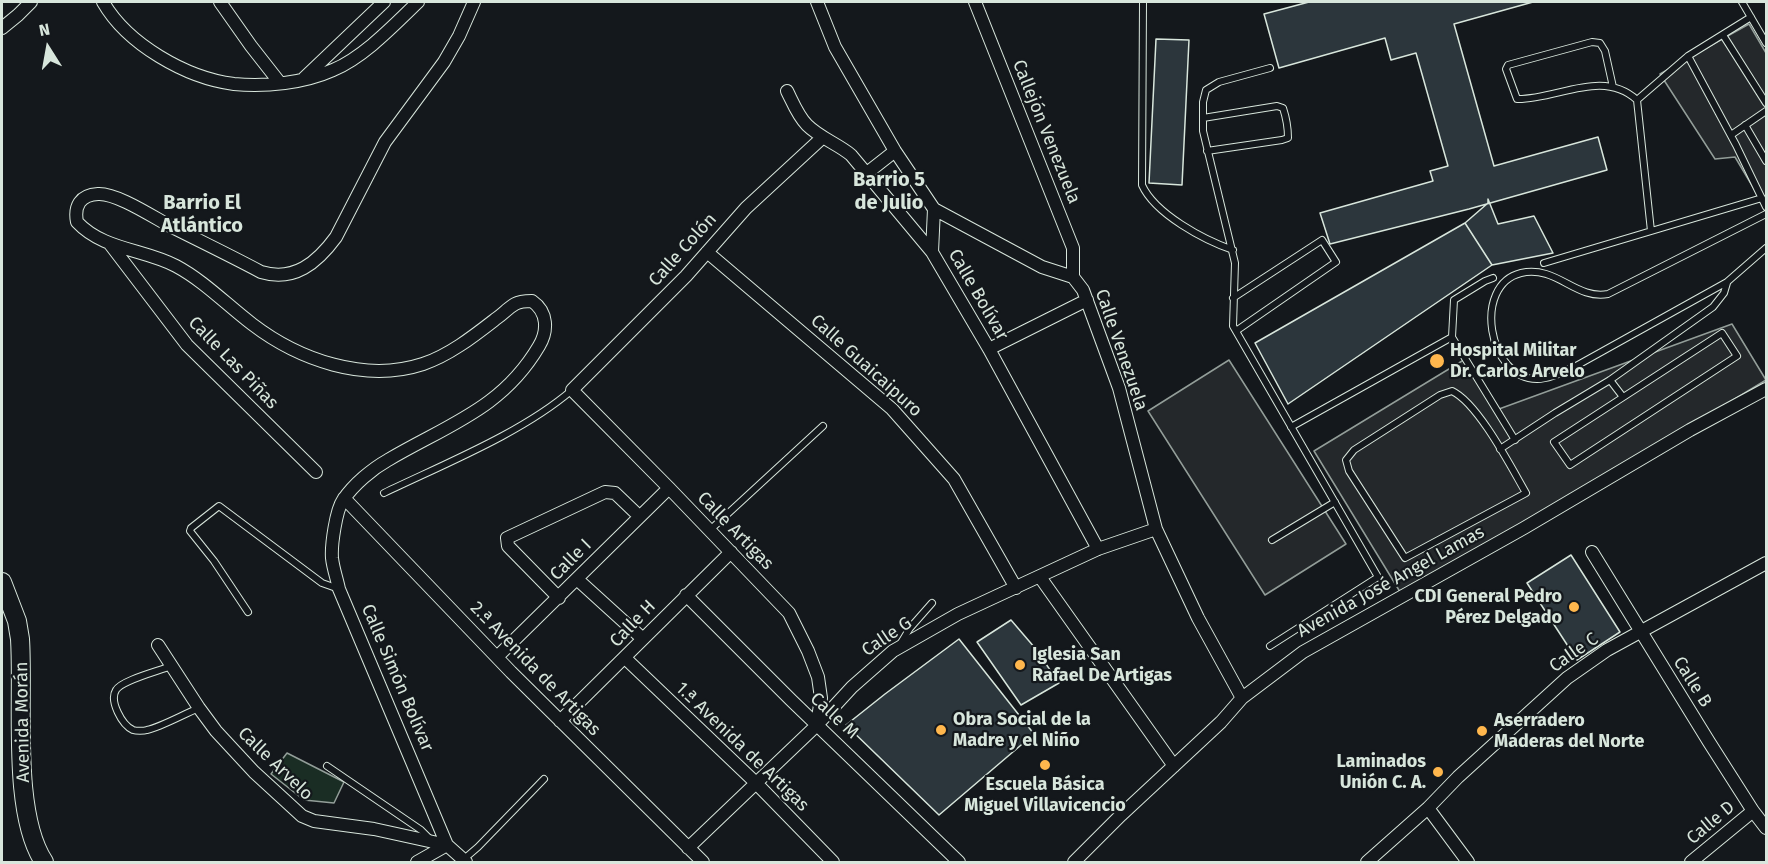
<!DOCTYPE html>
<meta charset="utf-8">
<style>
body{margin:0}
#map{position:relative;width:1768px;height:864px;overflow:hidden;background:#14181c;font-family:"Fira Sans",sans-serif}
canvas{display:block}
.frame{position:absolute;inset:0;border:3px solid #d8e6dc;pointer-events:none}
.north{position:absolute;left:18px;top:18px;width:60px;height:60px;-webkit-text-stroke:4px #14181c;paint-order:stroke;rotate:349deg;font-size:16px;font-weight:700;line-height:24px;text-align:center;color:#d8e6dc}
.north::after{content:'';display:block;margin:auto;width:21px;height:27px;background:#d8e6dc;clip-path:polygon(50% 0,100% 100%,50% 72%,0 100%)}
</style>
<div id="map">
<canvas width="1768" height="864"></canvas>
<div class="frame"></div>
<div class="north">N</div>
</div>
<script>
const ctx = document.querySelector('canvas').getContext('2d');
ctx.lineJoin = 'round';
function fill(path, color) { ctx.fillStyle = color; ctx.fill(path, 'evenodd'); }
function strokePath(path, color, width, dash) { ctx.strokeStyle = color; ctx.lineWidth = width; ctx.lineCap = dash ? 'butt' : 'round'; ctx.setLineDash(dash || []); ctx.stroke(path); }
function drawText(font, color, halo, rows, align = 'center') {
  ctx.font = font + ' "Fira Sans",sans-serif'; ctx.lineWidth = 4.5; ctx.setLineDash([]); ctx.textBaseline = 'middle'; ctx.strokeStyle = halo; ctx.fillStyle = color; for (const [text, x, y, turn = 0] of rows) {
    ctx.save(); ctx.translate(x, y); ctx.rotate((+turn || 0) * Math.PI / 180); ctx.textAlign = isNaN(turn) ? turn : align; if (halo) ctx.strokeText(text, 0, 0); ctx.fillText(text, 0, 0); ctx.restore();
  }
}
const green = new Path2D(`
 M287,753L344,782L334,803L304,800L271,774Z`);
fill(green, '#1a2d24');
strokePath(green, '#939e99', 1.5);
const parking = new Path2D(`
 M1749,24L1766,53V209L1735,157L1715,159L1660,74Z
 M1732,324L1766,380L1405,600L1314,451L1467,358L1499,409Z
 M1229,360L1346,544L1265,595L1148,411Z`);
fill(parking, '#24282b');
strokePath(parking, '#939e99', 1.5);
const building = new Path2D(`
 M1309,2H1533L1454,24L1494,166L1598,137L1607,170L1469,209L1330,244L1320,213L1433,181L1430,171L1448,166L1416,53L1391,60L1385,38L1279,68L1264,14Z
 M1156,39L1189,40L1182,185L1149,183Z
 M1488,199L1498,224L1534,216L1553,253L1492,265L1465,223L1488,203Z
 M1465,223L1492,265L1288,404L1255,343Z
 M1571,555L1620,632L1577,660L1527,583Z
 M1011,620L1035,648L1059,683L1021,705L977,642Z
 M959,639L1034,734L939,815L846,725L885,694Z`);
fill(building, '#2c363c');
strokePath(building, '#d8e6dc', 1.5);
const service = new Path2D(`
 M1143,2L1142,185C1155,214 1204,240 1233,250
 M1742,2L1766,43
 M1723,35L1766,103
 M1688,56L1736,145L1766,207
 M1613,87L1605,51L1600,43L1592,42L1508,65L1506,69L1517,99C1557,100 1602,68 1637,100L1651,231
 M1637,100L1688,56L1751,17
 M1203,118L1277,106L1283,108C1286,117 1288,128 1288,138L1282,140L1207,151
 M1745,125L1766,161
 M1731,135L1766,111
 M1766,214L1608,294C1575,300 1557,265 1521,273C1472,285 1488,379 1537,379C1551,379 1564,371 1576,366L1727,282L1766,248
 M1544,263L1762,198
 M1493,278L1485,281L1454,300L1452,337L1515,440
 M1233,298L1322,240L1336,262L1236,331
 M1722,333L1737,356L1570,465L1554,442Z
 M1610,380L1623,397
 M1452,391C1478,403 1511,467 1526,493L1405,558L1349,471L1346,460L1354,450L1440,395Z
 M1291,427L1452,337
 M1500,449L1555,413L1610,380L1713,307L1724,293L1727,283
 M384,493C444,464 522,433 572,390
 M710,530L823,426
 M1272,540L1335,502
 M248,612L214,561L190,531L191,528L219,506L322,583L339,589
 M899,646L910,628L932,603
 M1270,646L1378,577L1233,326L1235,263L1203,131V102L1206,90L1219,82L1270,68
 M171,666C159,671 122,680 116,690C109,701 122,725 133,730C136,731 144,731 147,730C161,727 184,714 199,708
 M327,766L421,830L429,838
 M464,859L478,847L544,779`);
const minor = new Path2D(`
 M103,2C127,44 186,78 234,84C266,87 304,83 333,70C364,57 394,25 418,2
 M220,2L251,46L280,83
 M817,2L835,47L895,151L934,209L1042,267L1073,277L1083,290L1119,388L1156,529L1198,618L1242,698
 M975,2L1073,248V277
 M2,28L18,15L31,2
 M304,78L384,2
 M787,91C793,103 798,116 807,125C820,138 838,144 851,155L932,252L989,349L1098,549
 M867,173L895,151
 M110,244L187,345L316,472
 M707,252L892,409L954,479L1016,588
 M932,252L934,209
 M989,349L1087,300
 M344,498L511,672L703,862
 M1592,552L1709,742L1753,811L1766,828
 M1040,577L1174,766
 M578,580L643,639
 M686,595L791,700L959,862
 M559,598L508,546L507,538L605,492L615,493L639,516
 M158,645L199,708L216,731L254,772L302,816L314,821L374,829L447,845
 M497,657L669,488
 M625,658L756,783L833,862
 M560,721L731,552
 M817,725L821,698L818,677L808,651L789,613L669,488L572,390L686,276L746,208L823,137
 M1428,808L1468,862
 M688,848L817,725L852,687L893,651L958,614L1098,549L1156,529
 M417,862L447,845
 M466,862L447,845L339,589C337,579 333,568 332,558C331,545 336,510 343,500C354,484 372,469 388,460C447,425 502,409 539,346C548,331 548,312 532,301C526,301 520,301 515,304C508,308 503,314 497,318C475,335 450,355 423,364C365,383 299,360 252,324C227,305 204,281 176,266C144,249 103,250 77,222C74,206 80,195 98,194C117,193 153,217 170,226C200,241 231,256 261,272C294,282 317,263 336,237L385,142L444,62L459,36L474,2
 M1074,862L1121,815L1221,722L1242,698L1303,652L1524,528L1690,430L1766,389
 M1367,862L1428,808L1458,777L1567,678L1607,650L1766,563
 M1691,862L1753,811`);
const secondary = new Path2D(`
 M2,582L17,621L20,639C24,700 11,812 44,862`);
strokePath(service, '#d8e6dc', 8);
strokePath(minor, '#d8e6dc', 14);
strokePath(secondary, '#d8e6dc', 20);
strokePath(service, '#14181c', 6);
strokePath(minor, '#14181c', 12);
strokePath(secondary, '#14181c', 18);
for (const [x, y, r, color] of [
 [1437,361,8,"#ffb74d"],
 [1574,607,6,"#ffb74d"],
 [1020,665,6,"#ffb74d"],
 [941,730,6,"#ffb74d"],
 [1482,731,6,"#ffb74d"],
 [1045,765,6,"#ffb74d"],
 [1438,772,6,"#ffb74d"]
]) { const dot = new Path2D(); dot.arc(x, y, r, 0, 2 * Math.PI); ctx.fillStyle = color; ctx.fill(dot); strokePath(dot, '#14181c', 2); }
drawText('18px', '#d8e6dc', '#14181c', [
 ["Callejón Venezuela",1046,132,68],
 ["Calle Colón",683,250,-48],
 ["Calle Bolívar",978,295,60],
 ["Calle Venezuela",1121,350,71],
 ["Calle Las Piñas",233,363,46],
 ["Calle Guaicaipuro",866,366,42],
 ["Calle Artigas",735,531,46],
 ["Calle I",571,560,-45],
 ["Avenida José Angel Lamas",1391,582,-29],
 ["Calle H",633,624,-46],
 ["Calle G",887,637,-34],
 ["Calle C",1574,653,-35],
 ["2.ª Avenida de Artigas",535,669,46],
 ["Calle Simón Bolívar",397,678,67],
 ["Calle B",1692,682,58],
 ["Calle M",834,716,43],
 ["Avenida Morán",23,722,-91],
 ["1.ª Avenida de Artigas",742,747,44],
 ["Calle Arvelo",275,764,44],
 ["Calle D",1711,823,-40]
]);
drawText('bold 18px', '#d8e6dc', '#14181c', [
 ["Hospital Militar",1450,351],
 ["Dr. Carlos Arvelo",1450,372],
 ["CDI General Pedro",1562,597,"right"],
 ["Pérez Delgado",1562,618,"right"],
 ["Iglesia San",1032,655],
 ["Rafael De Artigas",1032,676],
 ["Obra Social de la",953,720],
 ["Madre y el Niño",953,741],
 ["Aserradero",1494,721],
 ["Maderas del Norte",1494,742],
 ["Laminados",1426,762,"right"],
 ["Unión C. A.",1426,783,"right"],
 ["Escuela Básica",1045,785,"center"],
 ["Miguel Villavicencio",1045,806,"center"]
], 'left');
drawText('bold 20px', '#d8e6dc', '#14181c', [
 ["Barrio 5",889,180],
 ["de Julio",889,203],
 ["Barrio El",202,203],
 ["Atlántico",202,226]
]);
</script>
